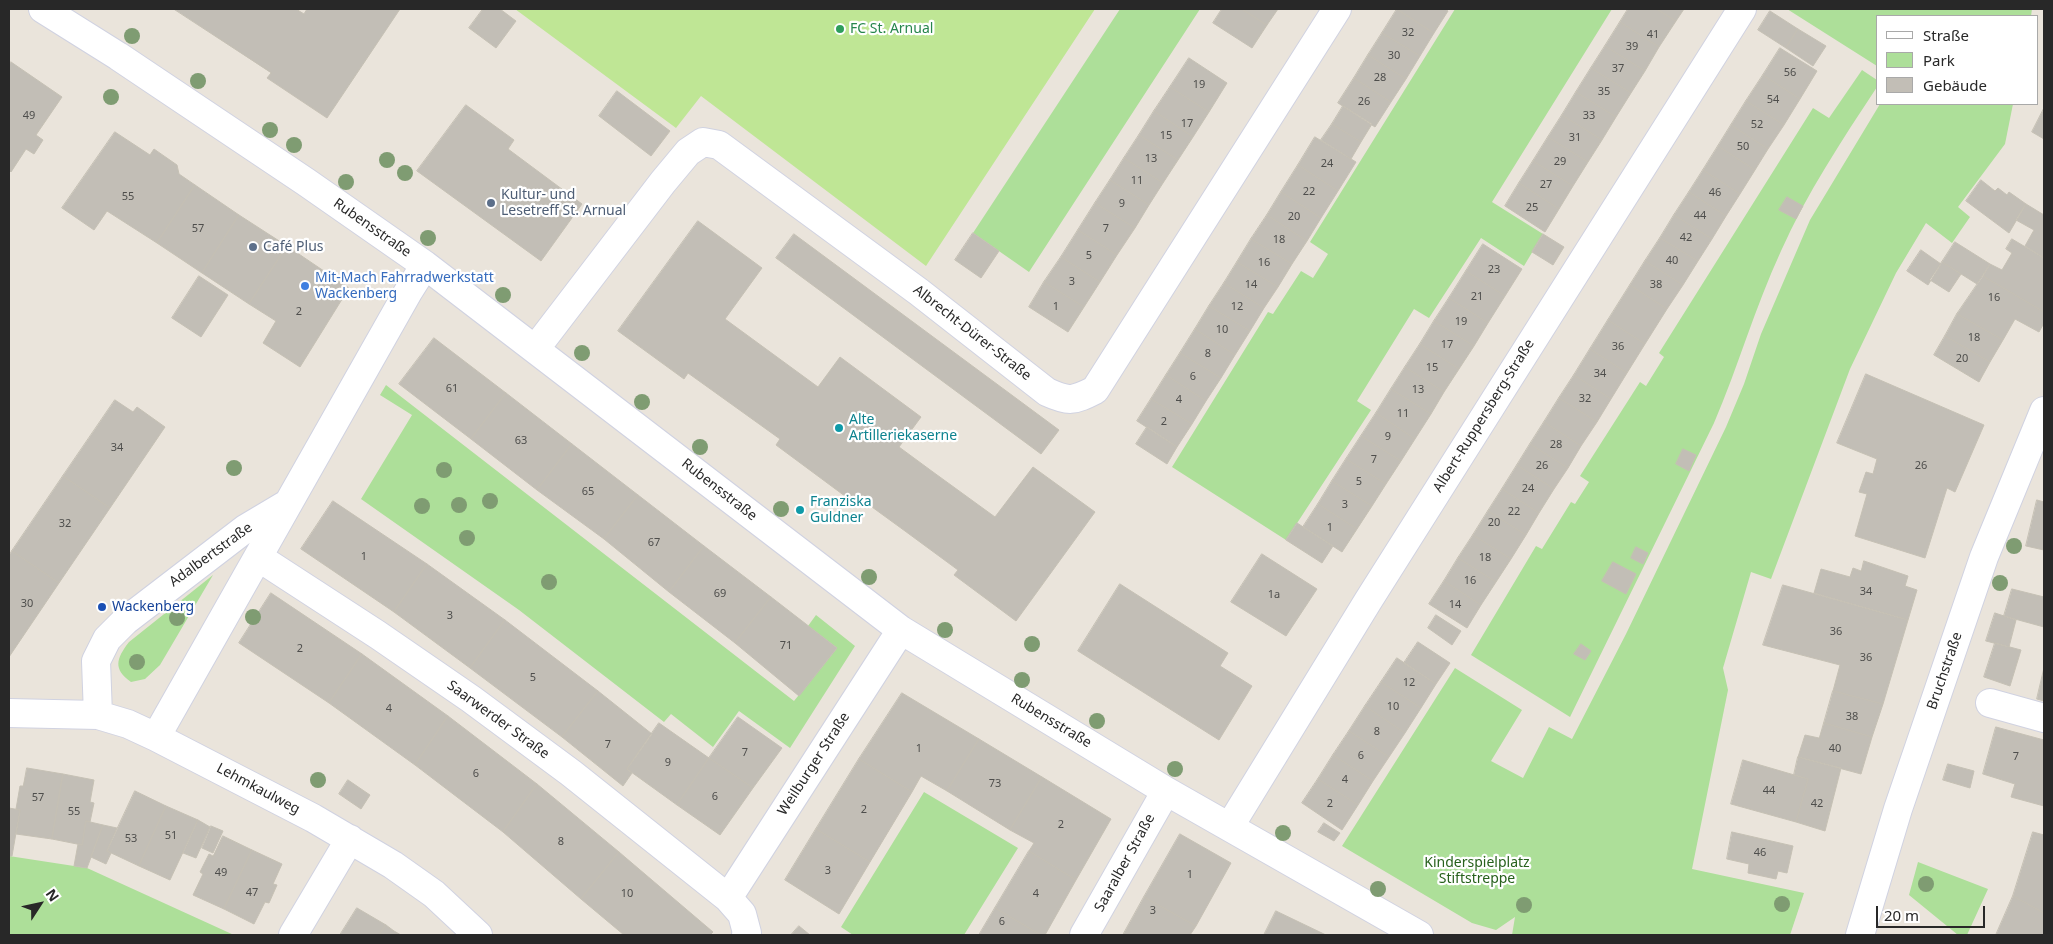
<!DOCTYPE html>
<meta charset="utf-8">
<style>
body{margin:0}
#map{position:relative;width:2053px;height:944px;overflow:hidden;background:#eae4db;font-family:"Noto Sans",sans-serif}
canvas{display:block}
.frame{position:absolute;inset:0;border:10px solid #282828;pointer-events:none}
.legend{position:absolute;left:1876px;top:15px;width:162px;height:90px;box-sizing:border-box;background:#fff;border:1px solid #a9a9a9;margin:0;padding:6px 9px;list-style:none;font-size:15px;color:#282828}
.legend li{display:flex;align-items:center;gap:10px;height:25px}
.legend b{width:25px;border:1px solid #a9a9a9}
.north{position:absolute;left:15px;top:879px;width:50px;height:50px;-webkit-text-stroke:4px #fff;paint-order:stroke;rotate:55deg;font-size:14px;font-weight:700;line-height:20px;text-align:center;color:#282828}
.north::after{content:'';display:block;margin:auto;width:18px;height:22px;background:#282828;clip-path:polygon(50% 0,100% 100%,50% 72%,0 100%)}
.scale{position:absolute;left:1876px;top:906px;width:109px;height:22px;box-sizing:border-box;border:2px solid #282828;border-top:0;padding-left:6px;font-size:15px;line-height:18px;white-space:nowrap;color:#282828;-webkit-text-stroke:4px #fff;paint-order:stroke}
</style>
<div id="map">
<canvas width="2053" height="944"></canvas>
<div class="frame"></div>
<ul class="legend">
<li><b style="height:6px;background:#fff"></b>Straße</li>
<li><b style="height:14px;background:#addf99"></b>Park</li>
<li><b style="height:14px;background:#c2beb6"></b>Gebäude</li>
</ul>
<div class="north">N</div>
<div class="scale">20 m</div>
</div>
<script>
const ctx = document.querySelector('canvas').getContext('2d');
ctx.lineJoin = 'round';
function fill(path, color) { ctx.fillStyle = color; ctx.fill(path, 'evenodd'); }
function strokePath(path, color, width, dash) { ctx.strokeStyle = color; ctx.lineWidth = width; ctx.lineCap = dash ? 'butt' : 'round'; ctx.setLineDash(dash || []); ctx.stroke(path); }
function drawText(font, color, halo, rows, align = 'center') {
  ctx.font = font + ' "Noto Sans",sans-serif'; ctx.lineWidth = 4.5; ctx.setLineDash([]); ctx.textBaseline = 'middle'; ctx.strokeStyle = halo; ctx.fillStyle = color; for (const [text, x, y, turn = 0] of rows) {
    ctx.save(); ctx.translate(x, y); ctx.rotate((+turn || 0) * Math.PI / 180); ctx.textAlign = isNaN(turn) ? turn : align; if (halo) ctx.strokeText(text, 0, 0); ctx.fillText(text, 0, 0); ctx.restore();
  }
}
fill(new Path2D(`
 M1120,9H1200L1029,272L973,233Z
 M1455,9H1612L1492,202L1543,234L1524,266L1481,238L1429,318L1414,309L1357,401L1371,410L1286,540L1172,467L1268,312L1273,314L1301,271L1313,278L1328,254L1310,242Z
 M1787,9H2032L2031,16H1877V66Z
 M1862,70L1877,80V87C1842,140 1807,193 1781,251C1755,307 1738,367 1714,423L1570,717L1471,655L1536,546L1542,549L1571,502L1575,504L1589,482L1580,476L1640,382L1646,386L1664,357L1659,353L1813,108L1829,118Z
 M1880,104H2013L2005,144L1958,207L1970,217L1952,243L1926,223L1896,273L1850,369L1771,579L1751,572L1723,668L1728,690L1692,869L1804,893L1790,935H1512L1515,917L1496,930L1472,923L1342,846L1455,668L1522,710L1491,761L1523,778L1549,727L1572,739L1626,634L1726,427L1744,384L1761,334L1810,220Z
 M386,385L794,701L837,648L808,626L816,615L855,646L790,748L739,711L713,747L671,714L664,722L519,610L361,499L412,415L380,395Z
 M213,575L160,665L145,679L131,682C113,669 116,659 129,642Z
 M924,792L1018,848L964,935H853L841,927Z
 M9,856L87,868L234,935H9Z
 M1918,862L1988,889L1967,935H1958L1909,895Z`), '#addf99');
fill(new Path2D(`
 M515,9H1095L926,266L701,96L676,128Z`), '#bfe695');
const building = new Path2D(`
 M174,9H296L304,14L307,9H400L327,118L267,78L271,73Z
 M483,9H500L516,21L496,48L469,28Z
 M1222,9H1242L1267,25L1252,48L1213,23Z
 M1242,9H1278L1267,25Z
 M1397,9L1434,33L1420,56L1382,33Z
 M1397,9H1445L1448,11L1434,33Z
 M1628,9H1657L1676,21L1659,47L1620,22Z
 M1657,9H1684L1676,21Z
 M1770,11L1798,29L1786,48L1758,30Z
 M1620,22L1659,47L1645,71L1605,46Z
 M1798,29L1826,46L1813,66L1786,48Z
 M1382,33L1420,56L1406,79L1368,55Z
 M1605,46L1645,71L1631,93L1591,68Z
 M1780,48L1817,71L1800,99L1763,75Z
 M1368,55L1406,79L1391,102L1354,78Z
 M1189,58L1227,83L1209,112L1170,87Z
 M11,62L62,97L36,135L43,140L34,154L26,149L11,172L9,170V65Z
 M1591,68L1631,93L1616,117L1576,92Z
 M1763,75L1800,99L1784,125L1746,101Z
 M1354,78L1391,102L1375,127L1338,103Z
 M1170,87L1209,112L1193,137L1154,111Z
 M617,91L670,131L651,156L599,116Z
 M1576,92L1616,117L1602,140L1562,115Z
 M1746,101L1784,125L1768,149L1731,125Z
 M466,105L514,140L508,149L582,204L541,261L417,171Z
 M1343,106L1372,124L1361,142L1332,124Z
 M2044,108V139L2032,132Z
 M1154,111L1193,137L1178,160L1139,135Z
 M1562,115L1602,140L1588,162L1548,137Z
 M1332,124L1361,142L1351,159L1321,140Z
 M1731,125L1768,149L1755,170L1718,146Z
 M115,132L150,155L154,149L177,165L179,174L195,185L157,243L107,211L94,230L62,208Z
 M1139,135L1178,160L1163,183L1124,158Z
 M1315,137L1356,162L1338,191L1298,165Z
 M1548,137L1588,162L1573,186L1533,161Z
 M1718,146L1755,170L1740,194L1703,170Z
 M1124,158L1163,183L1149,205L1110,180Z
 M1533,161L1573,186L1559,209L1519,183Z
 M1298,165L1338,191L1321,218L1281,192Z
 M1703,170L1740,194L1726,216L1689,192Z
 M1110,180L1149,205L1135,228L1095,203Z
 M1981,180L1995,191L1998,188L2007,195L2009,192L2026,204L2009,233L1966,201Z
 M1519,183L1559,209L1545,232L1505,206Z
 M195,185L239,215L202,273L157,243Z
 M1281,192L1321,218L1307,241L1267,215Z
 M1689,192L1726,216L1712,239L1674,215Z
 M1787,197L1803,206L1796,219L1779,210Z
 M1095,203L1135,228L1117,255L1078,230Z
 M2026,204L2044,215V258L2025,246L2034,230L2016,220Z
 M239,215L287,246L249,304L202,273Z
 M1267,215L1307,241L1292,264L1251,239Z
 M1674,215L1712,239L1698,261L1660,238Z
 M698,221L762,268L725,319L818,387L840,357L921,417L899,447L933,472L995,517L1033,467L1095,512L1016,621L954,575L958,570L905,531L861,499L857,505L776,445L780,439L688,373L684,379L618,331Z
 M1078,230L1117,255L1100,282L1061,257Z
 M973,233L999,251L981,278L955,260Z
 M794,234L1059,430L1041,454L776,258Z
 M1543,234L1564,247L1553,265L1532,252Z
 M1660,238L1698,261L1683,285L1645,261Z
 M1251,239L1292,264L1278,287L1237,262Z
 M2012,239L2044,258V312L1983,276L1990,264L2002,270L2012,253L2006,249Z
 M1955,242L1990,264L1977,284L1942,262Z
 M1483,244L1522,269L1505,296L1466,271Z
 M287,246L349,288L300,367L263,343L276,321L249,304Z
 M1921,250L1941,264L1928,285L1907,271Z
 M1061,257L1100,282L1084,307L1044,282Z
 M1645,261L1683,285L1667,309L1630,285Z
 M1237,262L1278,287L1264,308L1224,283Z
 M1942,262L1961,274L1949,292L1930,280Z
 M1466,271L1505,296L1488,323L1449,298Z
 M199,276L228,295L201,337L172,318Z
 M1983,276L2044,312V323L2039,332L2015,319L2003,340L1957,314Z
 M1044,282L1084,307L1068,332L1029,307Z
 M1224,283L1264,308L1250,331L1209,306Z
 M1630,285L1667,309L1645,344L1608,320Z
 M1449,298L1488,323L1474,346L1434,321Z
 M1209,306L1250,331L1235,355L1195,329Z
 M1957,314L2003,340L1990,362L1945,336Z
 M1608,320L1645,344L1627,373L1590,349Z
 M1434,321L1474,346L1459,369L1420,344Z
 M1195,329L1235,355L1221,378L1180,353Z
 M1945,336L1990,362L1979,382L1934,355Z
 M434,338L506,393L471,439L399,384Z
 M1420,344L1459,369L1444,392L1405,367Z
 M1590,349L1627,373L1611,399L1574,375Z
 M1180,353L1221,378L1206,401L1166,375Z
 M1405,367L1444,392L1431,414L1391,389Z
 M1866,374L1984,425L1955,492L1947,488L1925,558L1855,536L1867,494L1859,492L1866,472L1873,474L1877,459L1837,443Z
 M1166,375L1206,401L1192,424L1151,399Z
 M1574,375L1611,399L1597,422L1559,398Z
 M1391,389L1431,414L1415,439L1376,413Z
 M506,393L572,444L537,490L471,439Z
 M1559,398L1597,422L1581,446L1544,422Z
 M1151,399L1192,424L1177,447L1137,421Z
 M115,400L133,412L137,407L165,427L110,508L63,476Z
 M1376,413L1415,439L1401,461L1361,436Z
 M1544,422L1581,446L1568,468L1530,444Z
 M1147,427L1177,447L1167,464L1136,444Z
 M1361,436L1401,461L1386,484L1346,459Z
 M572,444L638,495L604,539L537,490Z
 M1530,444L1568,468L1554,489L1517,465Z
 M1683,449L1696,455L1689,471L1676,464Z
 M1346,459L1386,484L1372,506L1332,481Z
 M1517,465L1554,489L1539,513L1502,489Z
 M63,476L110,508L59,583L12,551Z
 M1332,481L1372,506L1357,529L1318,504Z
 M1502,489L1539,513L1526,535L1488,511Z
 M638,495L704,546L669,592L604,539Z
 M2037,500L2044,502V550L2026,546Z
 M333,501L427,564L394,612L301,549Z
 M1318,504L1357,529L1342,552L1303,527Z
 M1488,511L1526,535L1511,559L1473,535Z
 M1297,523L1333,546L1322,563L1286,540Z
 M1473,535L1511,559L1496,582L1458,558Z
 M704,546L771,597L735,643L669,592Z
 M1636,547L1648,553L1643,564L1631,558Z
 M12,551L59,583L9,657V556Z
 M1262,554L1317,589L1286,636L1231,602Z
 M1458,558L1496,582L1481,605L1444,581Z
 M1864,561L1908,576L1905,586L1917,590L1908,620L1814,593L1821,569L1850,577L1853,568L1861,571Z
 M1613,562L1636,574L1626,594L1602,581Z
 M427,564L505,620L470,668L394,612Z
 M1444,581L1481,605L1467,628L1429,604Z
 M1120,584L1228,653L1220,666L1252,686L1219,740L1078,651Z
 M1783,585L1908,620L1883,704L1833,691L1840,665L1763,645Z
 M2012,589L2044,597V627L2004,616Z
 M271,593L362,654L329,703L239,643Z
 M771,597L837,648L799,696L735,643Z
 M1995,613L2016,620L2009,647L1986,641Z
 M1436,615L1461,631L1452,645L1428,628Z
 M505,620L598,691L562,737L470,668Z
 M1418,642L1450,663L1436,684L1404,663Z
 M1995,643L2021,650L2010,686L1984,677Z
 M1581,644L1591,651L1585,660L1574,654Z
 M362,654L448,716L415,765L329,703Z
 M1397,658L1436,684L1421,708L1381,682Z
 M2044,668V701L2037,699Z
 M1381,682L1421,708L1405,733L1365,706Z
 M598,691L652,734L627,769L632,773L623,786L562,737Z
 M1833,691L1883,704L1872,737L1824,723Z
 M902,693L979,739L947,791L921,776L912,792L859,759Z
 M1365,706L1405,733L1389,757L1349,731Z
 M448,716L537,784L503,832L415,765Z
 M738,717L782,748L753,788L709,758Z
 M659,723L709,758L677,805L627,769Z
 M1824,723L1872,737L1861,774L1798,757L1805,735L1819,738Z
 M1996,727L2044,740V806L2011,797L2015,784L1983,774Z
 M1349,731L1389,757L1373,781L1333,755Z
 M979,739L1042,777L1010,830L947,791Z
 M1333,755L1373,781L1358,805L1318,779Z
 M1798,757L1841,768L1825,831L1796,822L1808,779L1794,775Z
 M709,758L753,788L720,835L677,805Z
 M859,759L912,792L870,862L816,829Z
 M1743,760L1808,779L1796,822L1731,804Z
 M1948,764L1974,771L1970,788L1943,780Z
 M27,768L63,774L52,839L16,834L20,810L16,809L20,786H23Z
 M63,774L94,780L90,802L94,803L90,822L86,821L82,845L52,839Z
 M1042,777L1111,819L1076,880L1029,851L1034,843L1010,830Z
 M1318,779L1358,805L1342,830L1302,803Z
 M348,780L370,795L361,809L339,794Z
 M537,784L619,852L581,899L503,832Z
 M135,791L166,806L139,866L107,851Z
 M166,806L198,820L170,880L139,866Z
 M9,808L20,810L12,856H9Z
 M198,820L210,827L196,858L183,853Z
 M86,821L103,825L87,868L74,866L78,844L82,845Z
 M1324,823L1340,833L1334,841L1318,832Z
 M103,825L117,828L107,851L111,853L106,864L91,857Z
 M211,826L223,831L213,853L202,848Z
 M816,829L870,862L839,914L785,880Z
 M1732,832L1793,846L1787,873L1778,871L1776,879L1748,873L1749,864L1727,859Z
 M2033,832L2044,835V913L2013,896Z
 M1180,834L1231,863L1196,926L1144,897Z
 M223,836L252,850L224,909L193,895L203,874L200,872L209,854L213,856Z
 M252,850L282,864L273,884L277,885L269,903L265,902L254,924L224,909Z
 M1029,851L1076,880L1045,935H1041L995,908Z
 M619,852L713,932L710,935H624L581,899Z
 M2013,896L2044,913V935H1996Z
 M1144,897L1196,926L1190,935H1123Z
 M357,908L386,925L379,935H340Z
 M995,908L1041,935H979Z
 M1276,911L1326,935H1264Z
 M386,925L394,931L401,935H379Z
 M799,926L810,935H791Z`);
fill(building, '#c2beb6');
strokePath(building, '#c5c0b4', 1);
const minor = new Path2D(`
 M43,9L118,56L306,182L425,265L901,630L1166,791L1419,935
 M536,348L663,182L688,152L703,142L719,145L919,292L1047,392C1069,402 1073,401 1095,390L1337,9
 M258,557L378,635L471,699L571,773L728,898L742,914L747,933L746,935
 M1990,703L2044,718
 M9,713L98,715L128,724L156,737L313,818L393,865L434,894L478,935
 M98,715L96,661L107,639L125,621L245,529L287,504
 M156,737L408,292L425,265
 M1230,826L1368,601L1742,9
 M728,898L901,630
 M293,935L350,839
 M1084,935L1166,791
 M1860,935L1898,809L1984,557L2044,411`);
strokePath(minor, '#d0d2e1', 30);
strokePath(minor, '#fff', 28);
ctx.fillStyle = '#7f9c72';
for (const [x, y] of [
 [132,36],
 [198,81],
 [111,97],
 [270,130],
 [294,145],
 [387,160],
 [405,173],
 [346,182],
 [428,238],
 [503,295],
 [582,353],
 [642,402],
 [700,447],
 [234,468],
 [444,470],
 [490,501],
 [459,505],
 [422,506],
 [781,509],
 [467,538],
 [2014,546],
 [869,577],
 [549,582],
 [2000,583],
 [253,617],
 [177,618],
 [945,630],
 [1032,644],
 [137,662],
 [1022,680],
 [1097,721],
 [1175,769],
 [318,780],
 [1283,833],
 [1926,884],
 [1378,889],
 [1782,904],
 [1524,905]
]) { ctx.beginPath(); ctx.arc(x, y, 8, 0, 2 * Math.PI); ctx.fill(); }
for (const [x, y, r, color] of [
 [840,29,5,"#2e9e5b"],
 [491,203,5,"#5c6f8a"],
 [253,247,5,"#5c6f8a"],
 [305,286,5,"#3f7fe0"],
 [839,428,5,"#0f9aa8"],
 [800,510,5,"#0f9aa8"],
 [102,607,5,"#1a4fb4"]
]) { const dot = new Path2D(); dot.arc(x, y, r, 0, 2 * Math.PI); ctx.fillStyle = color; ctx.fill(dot); strokePath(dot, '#fff', 2); }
drawText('11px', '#4e4e4c', null, [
 ["32",1408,33],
 ["41",1653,35],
 ["39",1632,47],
 ["30",1394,56],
 ["37",1618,69],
 ["56",1790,73],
 ["28",1380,78],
 ["19",1199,85],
 ["35",1604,92],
 ["54",1773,100],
 ["26",1364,102],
 ["49",29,116],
 ["33",1589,116],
 ["17",1187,124],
 ["52",1757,125],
 ["15",1166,136],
 ["31",1575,138],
 ["50",1743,147],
 ["13",1151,159],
 ["29",1560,162],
 ["24",1327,164],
 ["11",1137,181],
 ["27",1546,185],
 ["22",1309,192],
 ["46",1715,193],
 ["55",128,197],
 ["9",1122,204],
 ["25",1532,208],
 ["44",1700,216],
 ["20",1294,217],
 ["57",198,229],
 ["7",1106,229],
 ["42",1686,238],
 ["18",1279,240],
 ["5",1089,256],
 ["40",1672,261],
 ["16",1264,263],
 ["23",1494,270],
 ["3",1072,282],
 ["14",1251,285],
 ["38",1656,285],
 ["21",1477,297],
 ["16",1994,298],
 ["1",1056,307],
 ["12",1237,307],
 ["2",299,312],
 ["19",1461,322],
 ["10",1222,330],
 ["18",1974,338],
 ["17",1447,345],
 ["36",1618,347],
 ["8",1208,354],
 ["20",1962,359],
 ["15",1432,368],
 ["34",1600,374],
 ["6",1193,377],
 ["61",452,389],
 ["13",1418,390],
 ["32",1585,399],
 ["4",1179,400],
 ["11",1403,414],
 ["2",1164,422],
 ["9",1388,437],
 ["63",521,441],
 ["28",1556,445],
 ["34",117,448],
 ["7",1374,460],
 ["26",1542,466],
 ["26",1921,466],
 ["5",1359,482],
 ["24",1528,489],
 ["65",588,492],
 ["3",1345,505],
 ["22",1514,512],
 ["20",1494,523],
 ["32",65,524],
 ["1",1330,528],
 ["67",654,543],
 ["1",364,557],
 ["18",1485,558],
 ["16",1470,581],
 ["34",1866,592],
 ["69",720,594],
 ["1a",1274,595],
 ["30",27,604],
 ["14",1455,605],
 ["3",450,616],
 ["36",1836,632],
 ["71",786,646],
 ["2",300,649],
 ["36",1866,658],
 ["5",533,678],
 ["12",1409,683],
 ["10",1393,707],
 ["4",389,709],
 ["38",1852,717],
 ["8",1377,732],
 ["7",608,745],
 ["1",919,749],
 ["40",1835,749],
 ["7",745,753],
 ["6",1361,756],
 ["7",2016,757],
 ["9",668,763],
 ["6",476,774],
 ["4",1345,780],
 ["73",995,784],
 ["44",1769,791],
 ["6",715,797],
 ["57",38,798],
 ["2",1330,804],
 ["42",1817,804],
 ["2",864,810],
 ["55",74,812],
 ["2",1061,825],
 ["51",171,836],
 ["53",131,839],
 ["8",561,842],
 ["46",1760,853],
 ["3",828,871],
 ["49",221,873],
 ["1",1190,875],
 ["47",252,893],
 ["10",627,894],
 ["4",1036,894],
 ["3",1153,911],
 ["6",1002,922]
]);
drawText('14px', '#27864d', '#fff', [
 ["FC St. Arnual",850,29]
], 'left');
drawText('14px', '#4e5e75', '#fff', [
 ["Kultur- und",501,195],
 ["Lesetreff St. Arnual",501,211],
 ["Café Plus",263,247]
], 'left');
drawText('14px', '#282828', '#fff', [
 ["Rubensstraße",372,228,35],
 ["Albrecht-Dürer-Straße",972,333,38],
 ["Albert-Ruppersberg-Straße",1484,416,-58],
 ["Rubensstraße",719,490,38],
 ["Adalbertstraße",211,555,-36],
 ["Bruchstraße",1945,671,-71],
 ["Saarwerder Straße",498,720,36],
 ["Rubensstraße",1051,721,31],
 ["Weilburger Straße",814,764,-57],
 ["Lehmkaulweg",258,789,28],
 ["Saaralber Straße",1125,863,-61]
]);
drawText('14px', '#366cbe', '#fff', [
 ["Mit-Mach Fahrradwerkstatt",315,278],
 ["Wackenberg",315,294]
], 'left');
drawText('14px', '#0d838f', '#fff', [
 ["Alte",849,420],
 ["Artilleriekaserne",849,436],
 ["Franziska",810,502],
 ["Guldner",810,518]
], 'left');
drawText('14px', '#164399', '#fff', [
 ["Wackenberg",112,607]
], 'left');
drawText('14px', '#27611c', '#fff', [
 ["Kinderspielplatz",1477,863],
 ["Stiftstreppe",1477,879]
]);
</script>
